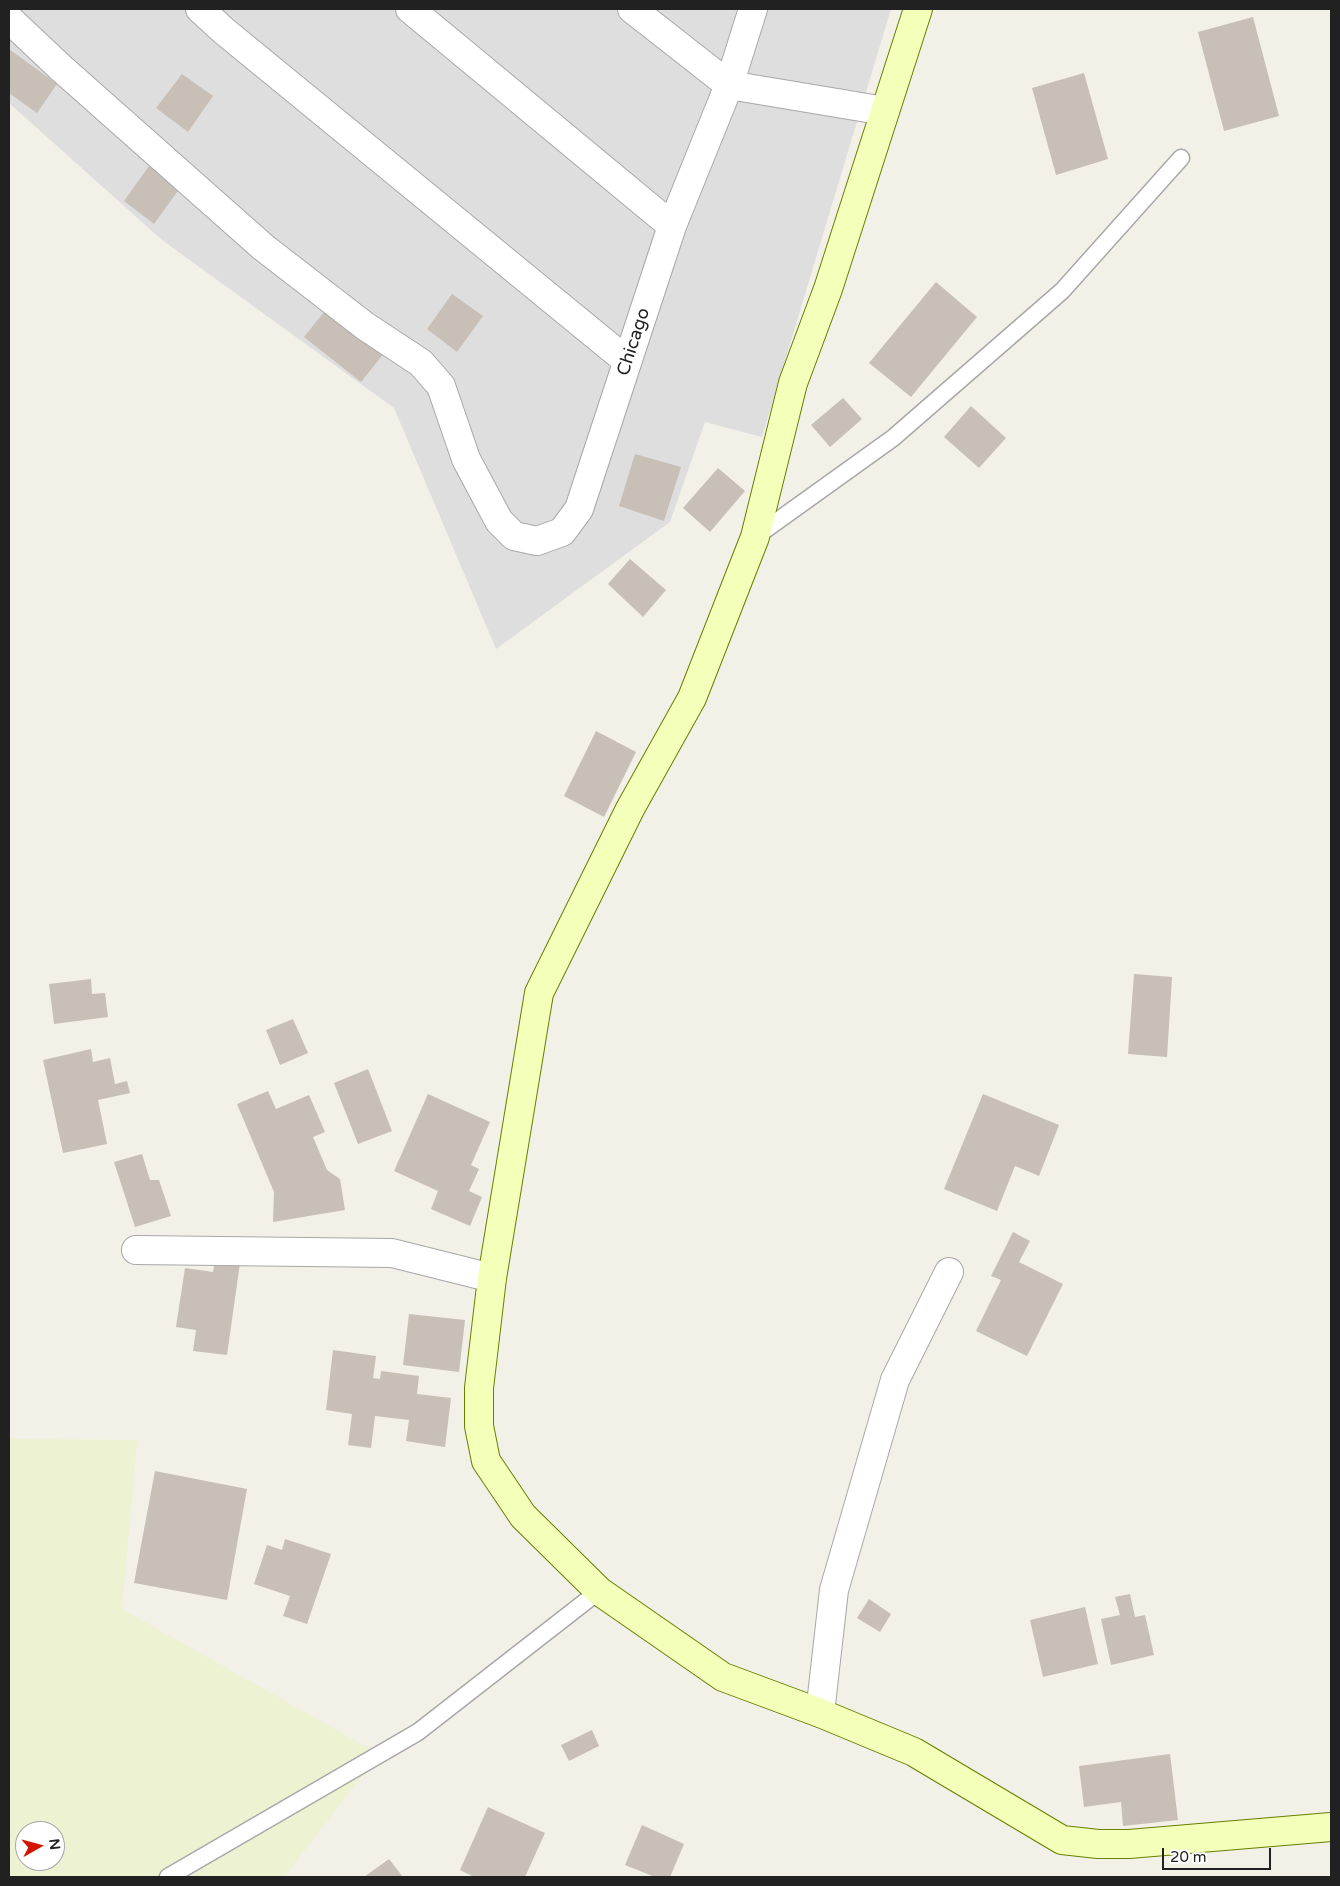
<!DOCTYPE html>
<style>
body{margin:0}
#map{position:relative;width:1340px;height:1886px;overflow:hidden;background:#f2f0e7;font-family:"Varela Round",sans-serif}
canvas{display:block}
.frame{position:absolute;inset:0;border:10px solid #212121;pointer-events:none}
.north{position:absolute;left:15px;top:1821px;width:50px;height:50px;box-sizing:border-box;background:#fff;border:1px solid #a6a6a6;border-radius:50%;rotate:83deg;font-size:14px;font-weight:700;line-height:20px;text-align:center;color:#212121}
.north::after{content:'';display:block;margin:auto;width:18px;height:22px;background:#d21500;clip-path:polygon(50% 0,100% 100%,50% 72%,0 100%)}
.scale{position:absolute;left:1162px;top:1848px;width:109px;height:22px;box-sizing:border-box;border:2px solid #212121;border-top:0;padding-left:6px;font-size:15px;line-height:18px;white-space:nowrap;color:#212121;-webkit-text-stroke:4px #fff;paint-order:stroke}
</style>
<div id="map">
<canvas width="1340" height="1886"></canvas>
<div class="frame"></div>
<div class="north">N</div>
<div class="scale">20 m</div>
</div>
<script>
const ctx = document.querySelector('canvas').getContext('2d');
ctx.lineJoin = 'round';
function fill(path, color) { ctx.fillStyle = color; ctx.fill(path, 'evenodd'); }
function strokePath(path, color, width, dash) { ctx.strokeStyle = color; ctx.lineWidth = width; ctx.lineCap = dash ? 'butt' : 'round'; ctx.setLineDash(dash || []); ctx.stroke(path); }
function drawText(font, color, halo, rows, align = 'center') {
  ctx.font = font + ' "Varela Round",sans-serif'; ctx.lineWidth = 4; ctx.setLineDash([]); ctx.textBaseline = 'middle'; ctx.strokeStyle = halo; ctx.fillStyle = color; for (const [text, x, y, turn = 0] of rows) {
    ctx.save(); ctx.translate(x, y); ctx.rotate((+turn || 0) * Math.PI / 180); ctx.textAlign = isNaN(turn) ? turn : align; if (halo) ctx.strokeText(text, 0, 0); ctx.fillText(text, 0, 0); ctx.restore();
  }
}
fill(new Path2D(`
 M9,9H891L762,437L705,422L670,522L496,649L394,408L162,240L9,103Z`), '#dfdede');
fill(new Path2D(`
 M9,1439L137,1440L122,1609L379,1754L284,1877H9ZM25,1831H55V1861H25Z`), '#ecf2d2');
fill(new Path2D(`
 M1253,17L1279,116L1224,131L1198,32Z
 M9,49L57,84L37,113L9,93Z
 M1084,73L1108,159L1056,175L1032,88Z
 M182,74L213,96L188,132L156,108Z
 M149,166L180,188L154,224L124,201Z
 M936,282L977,317L911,397L869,363Z
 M452,294L483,316L457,352L427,329Z
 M328,307L385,352L361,382L304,337Z
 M843,398L862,419L830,447L811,425Z
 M971,406L1006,438L979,468L944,437Z
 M635,454L681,467L664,521L619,506Z
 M718,468L745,491L710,532L683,508Z
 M630,559L666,590L643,617L608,584Z
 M596,731L636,752L604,817L564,796Z
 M1134,974L1172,977L1167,1057L1128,1054Z
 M91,979L92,994L105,993L108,1017L54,1024L49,984Z
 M293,1019L308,1053L280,1065L266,1030Z
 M91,1049L93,1062L110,1058L115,1084L127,1081L130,1093L98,1100L107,1144L63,1153L43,1060Z
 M368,1069L392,1131L358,1144L334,1083Z
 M268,1091L276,1109L309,1095L325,1132L313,1137L327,1170L340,1179L345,1210L273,1222L274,1192L237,1104Z
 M428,1094L490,1122L471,1165L479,1169L469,1191L482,1197L470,1226L431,1209L438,1191L394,1171Z
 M983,1094L1059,1125L1039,1176L1015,1166L997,1211L944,1189Z
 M142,1154L150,1180H159L171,1216L135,1227L114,1162Z
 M1013,1232L1030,1241L1019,1262L1063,1284L1027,1356L976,1331L1001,1280L991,1276Z
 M215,1260L240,1263L227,1355L193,1351L196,1330L176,1327L185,1268L213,1272Z
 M409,1314L465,1320L459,1372L403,1365Z
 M333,1350L376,1356L373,1378L380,1379L381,1371L419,1376L417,1394L451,1398L445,1447L406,1441L409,1420L375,1416L371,1448L348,1445L352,1414L326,1410Z
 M155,1471L247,1489L227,1600L134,1583Z
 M285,1539L331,1554L307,1624L283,1616L290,1596L254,1584L267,1545L282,1550Z
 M1130,1594L1135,1617L1145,1615L1154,1655L1111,1665L1101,1619L1120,1615L1115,1597Z
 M869,1599L891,1614L880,1632L857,1618Z
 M1085,1607L1098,1664L1043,1677L1030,1620Z
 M592,1730L599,1746L569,1761L561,1745Z
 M1170,1754L1178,1820L1123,1826L1121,1802L1084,1807L1079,1766Z
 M488,1807L545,1833L525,1877H474L460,1870Z
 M642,1825L684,1844L670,1877H655L625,1865Z
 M389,1859L403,1877H364Z`), '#c8bfb6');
const lane = new Path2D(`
 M755,537L893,438L1062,291L1181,158
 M168,1877L418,1732L599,1591`);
const street = new Path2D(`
 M200,9L224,31L627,361
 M410,9L672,226
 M632,9L729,85L885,111
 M9,19L61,68L263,247L365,326L421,363L441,386L466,459L499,521L514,536L537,541L562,532L579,509L672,226L729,85L753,9
 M136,1250L392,1253L492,1278
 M820,1713L834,1590L895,1380L949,1272`);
const secondary = new Path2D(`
 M918,9L828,289L793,383L755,537L692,698L630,809L539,993L492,1278L479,1388V1426L486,1461L523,1516L599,1591L723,1677L820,1713L914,1752L1062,1840L1098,1844H1129L1331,1827`);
strokePath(lane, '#a8a8a8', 19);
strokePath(street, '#a8a8a8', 30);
strokePath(secondary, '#668000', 30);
strokePath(lane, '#fff', 16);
strokePath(street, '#fff', 28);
strokePath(secondary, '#f4ffb9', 28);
drawText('18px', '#212121', '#fff', [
 ["Chicago",634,342,-72]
]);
</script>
